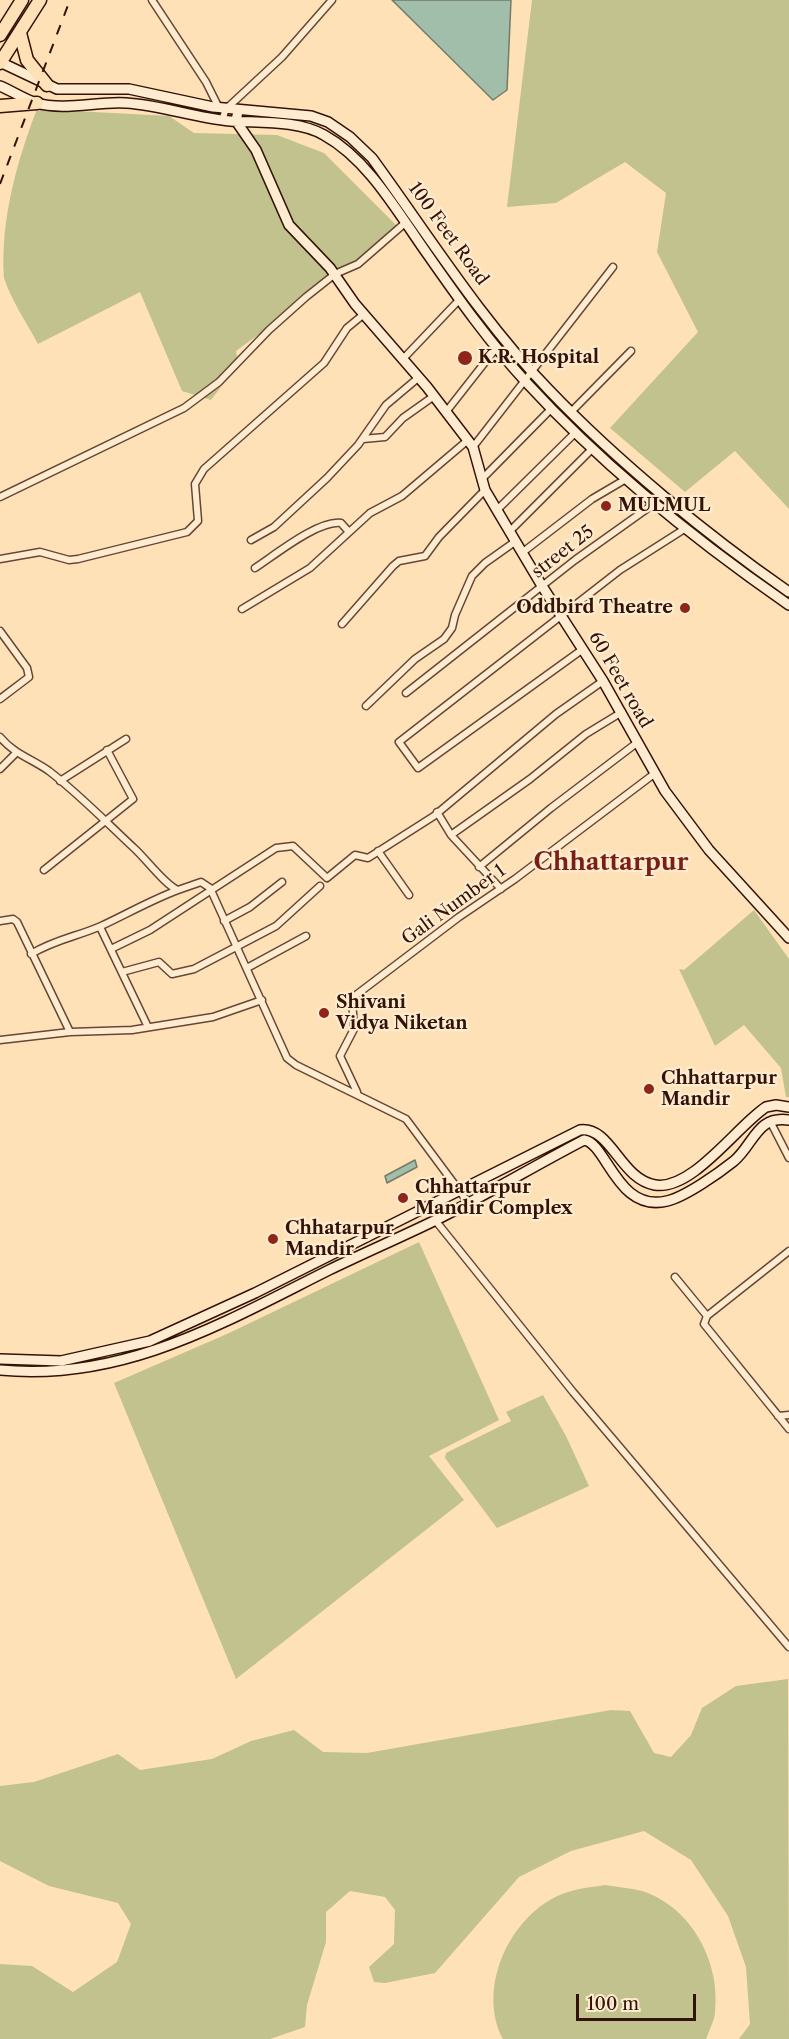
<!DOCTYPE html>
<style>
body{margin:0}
#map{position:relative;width:789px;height:2039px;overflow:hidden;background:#ffe1b7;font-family:"Libre Caslon Text",serif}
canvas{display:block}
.scale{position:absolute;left:576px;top:1994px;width:120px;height:27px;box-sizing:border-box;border:3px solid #331308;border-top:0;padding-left:8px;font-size:18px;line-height:21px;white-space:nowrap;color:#331308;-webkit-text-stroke:4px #ffecd0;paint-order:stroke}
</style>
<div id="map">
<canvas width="789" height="2039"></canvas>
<div class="scale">100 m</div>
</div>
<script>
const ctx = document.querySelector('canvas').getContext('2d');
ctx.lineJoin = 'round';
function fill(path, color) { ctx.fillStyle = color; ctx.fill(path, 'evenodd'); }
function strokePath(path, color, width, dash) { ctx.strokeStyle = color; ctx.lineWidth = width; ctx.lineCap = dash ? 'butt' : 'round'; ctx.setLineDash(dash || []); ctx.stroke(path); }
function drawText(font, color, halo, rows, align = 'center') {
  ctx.font = font + ' "Libre Caslon Text",serif'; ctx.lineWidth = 4.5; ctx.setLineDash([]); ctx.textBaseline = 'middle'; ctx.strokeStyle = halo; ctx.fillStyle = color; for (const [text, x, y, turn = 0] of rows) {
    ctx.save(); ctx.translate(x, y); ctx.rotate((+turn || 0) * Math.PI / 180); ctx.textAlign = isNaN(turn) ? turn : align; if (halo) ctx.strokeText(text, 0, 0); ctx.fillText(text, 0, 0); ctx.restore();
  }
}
fill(new Path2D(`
 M532,0H789V509L735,451L685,492L610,428L698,332L657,252L666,193L625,162L556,203L507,207Z
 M37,109L169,116L194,133L277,135L324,153L401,230L236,351L238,364L211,400L182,391L140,292L38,344C27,323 11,300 4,278C0,221 17,161 37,109Z
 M754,910L789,959V1097H786L781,1068L744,1025L715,1046L679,969L684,970Z
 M419,1242L499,1420L429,1456L464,1500L236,1679L114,1383L227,1334Z
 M543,1395L566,1436L589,1486L497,1528L445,1458L446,1453L511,1421L506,1412Z
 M788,1679L789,2039H739L750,2024L746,1967L728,1916L691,1860L644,1831L571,1851L519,1877L435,1973L385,1983L374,1982L369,1967L394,1944L395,1910L385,1897L350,1891L326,1912V1942L307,2005L305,2027L270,2039H0V1964L32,1966L73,1992L117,1962L131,1924L118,1903L49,1886L0,1861V1786L34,1782L118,1754L140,1770L212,1759L251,1741L294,1730L323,1752L367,1753L611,1710L630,1711L654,1753L671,1757L691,1735L702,1708L736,1686Z
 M605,1885C617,1887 630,1888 642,1891C692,1907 721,1963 715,2013C714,2021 709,2031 706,2039H503C475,1986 513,1909 568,1892C580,1888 593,1887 605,1885Z`), '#c1c28d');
const water = new Path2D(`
 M392,0H511L507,90L493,100Z
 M415,1160L417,1167L387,1183L385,1176Z`);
fill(water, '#a1beaa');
strokePath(water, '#757a69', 1.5);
const street = new Path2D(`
 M152,0L206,82L219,108
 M222,120L226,109L282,57L332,0
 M402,360L460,299
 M446,412L497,347
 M571,412L631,351
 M363,439L385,437L403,418L434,396
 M473,447L613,267
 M481,480L552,408
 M0,497L184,408L219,382L269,330L306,297L335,274L358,264L405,223
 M497,510L576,432
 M510,531L592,449
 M251,540L274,527L327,478L358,445L386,405L418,378
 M523,552L592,499L626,479
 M0,559L40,552L69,560L78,559L187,532L198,521L195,484L204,469L324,363L347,328L364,314
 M255,568C275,555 318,520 341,523L349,532
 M242,609L310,568L370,513L402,496L468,440
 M342,624L393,566L399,561L425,556L439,537L485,490
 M0,631L27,668L29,677L0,699
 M583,649L418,768L399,742L620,570L686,528
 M406,693L575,560L655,503
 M366,706L415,659L444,639L452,628L455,615L472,576L485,563L516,541
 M0,737C14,754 32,759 49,771C79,794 107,823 135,849C146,859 166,886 178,890L201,882L210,888L287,1058L296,1065L406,1119L467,1201
 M0,769L16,753
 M60,781L126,739
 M437,812L451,835L501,889
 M451,835L530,779L586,734L622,712
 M378,851L409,895
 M479,867L551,808L638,742
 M44,870L133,799L107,750
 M0,921L13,919L17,922L70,1032
 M224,921L250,907L282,882
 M100,927L148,1027
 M111,949L150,930L276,848L293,846L327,878L355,855L368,858L434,816L556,714L603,681
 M31,954C56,939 76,937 101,926C127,914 151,900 178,890
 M247,968L306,936
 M122,972L159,962L172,974L194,969L276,926L320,886
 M0,1040L70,1032L132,1030L213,1017L262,1000
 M357,1092L340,1056L354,1029L352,999L356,995L459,917L515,879L654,774
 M770,1121L789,1158
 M435,1220L573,1392L789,1647
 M789,1251L707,1316L704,1324L789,1429
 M675,1277L707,1316
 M778,1416L789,1415`);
const secondary = new Path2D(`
 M0,62L57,89H129L213,107L311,116L328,122L350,137L372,158C429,236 481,320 549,390C617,461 708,536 789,592
 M0,86C12,91 24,99 36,103C65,111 98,101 126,103C161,105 195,118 230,121C259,123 298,120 324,135C369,160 398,213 428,255C458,298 490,343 526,382C603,466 695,540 789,605
 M238,111L236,121L256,150L289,225L330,268L355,304L427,387L473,447L485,490L542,586L603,681L665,791L709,850L789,938
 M0,1359L61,1361L150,1341L255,1293L580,1130C611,1126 620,1179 655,1185C692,1191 737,1126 766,1107L776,1105L789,1107
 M0,1370C123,1382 223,1323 329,1270C364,1253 401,1237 436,1220C486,1195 534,1166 584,1140C607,1143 617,1213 667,1201C685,1197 719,1173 734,1161C754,1144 757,1115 789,1120`);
const highway = new Path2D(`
 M20,33L27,60L47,85
 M0,35L22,0
 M0,63L40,0
 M0,106L37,103`);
strokePath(street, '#664634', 9);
strokePath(secondary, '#331308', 12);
strokePath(highway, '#331308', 15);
strokePath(street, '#ffecd0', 6);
strokePath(secondary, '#ffecd0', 9);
strokePath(highway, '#ffe1b7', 12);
strokePath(new Path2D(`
 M0,184L70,0`), '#331308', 2, [10, 10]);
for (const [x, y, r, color] of [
 [465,358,8,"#8f2418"],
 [606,506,6,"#8f2418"],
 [685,608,6,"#8f2418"],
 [324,1013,6,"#8f2418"],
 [649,1089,6,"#8f2418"],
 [403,1198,6,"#8f2418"],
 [273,1239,6,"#8f2418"]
]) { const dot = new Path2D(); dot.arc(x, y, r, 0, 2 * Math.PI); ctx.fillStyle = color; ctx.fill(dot); strokePath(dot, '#ffecd0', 2); }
drawText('18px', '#331308', '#ffecd0', [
 ["100 Feet Road",448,234,54],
 ["street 25",563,552,-38],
 ["60 Feet road",620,680,60],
 ["Gali Number 1",454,905,-36]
]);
drawText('bold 18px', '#331308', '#ffecd0', [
 ["K.R. Hospital",478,358],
 ["MULMUL",618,506],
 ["Oddbird Theatre",673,608,"right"],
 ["Shivani",336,1003],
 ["Vidya Niketan",336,1024],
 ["Chhattarpur",661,1079],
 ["Mandir",661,1100],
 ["Chhattarpur",415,1188],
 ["Mandir Complex",415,1209],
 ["Chhatarpur",285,1229],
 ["Mandir",285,1250]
], 'left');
drawText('bold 24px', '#7a1f14', '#ffecd0', [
 ["Chhattarpur",611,863]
]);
</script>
